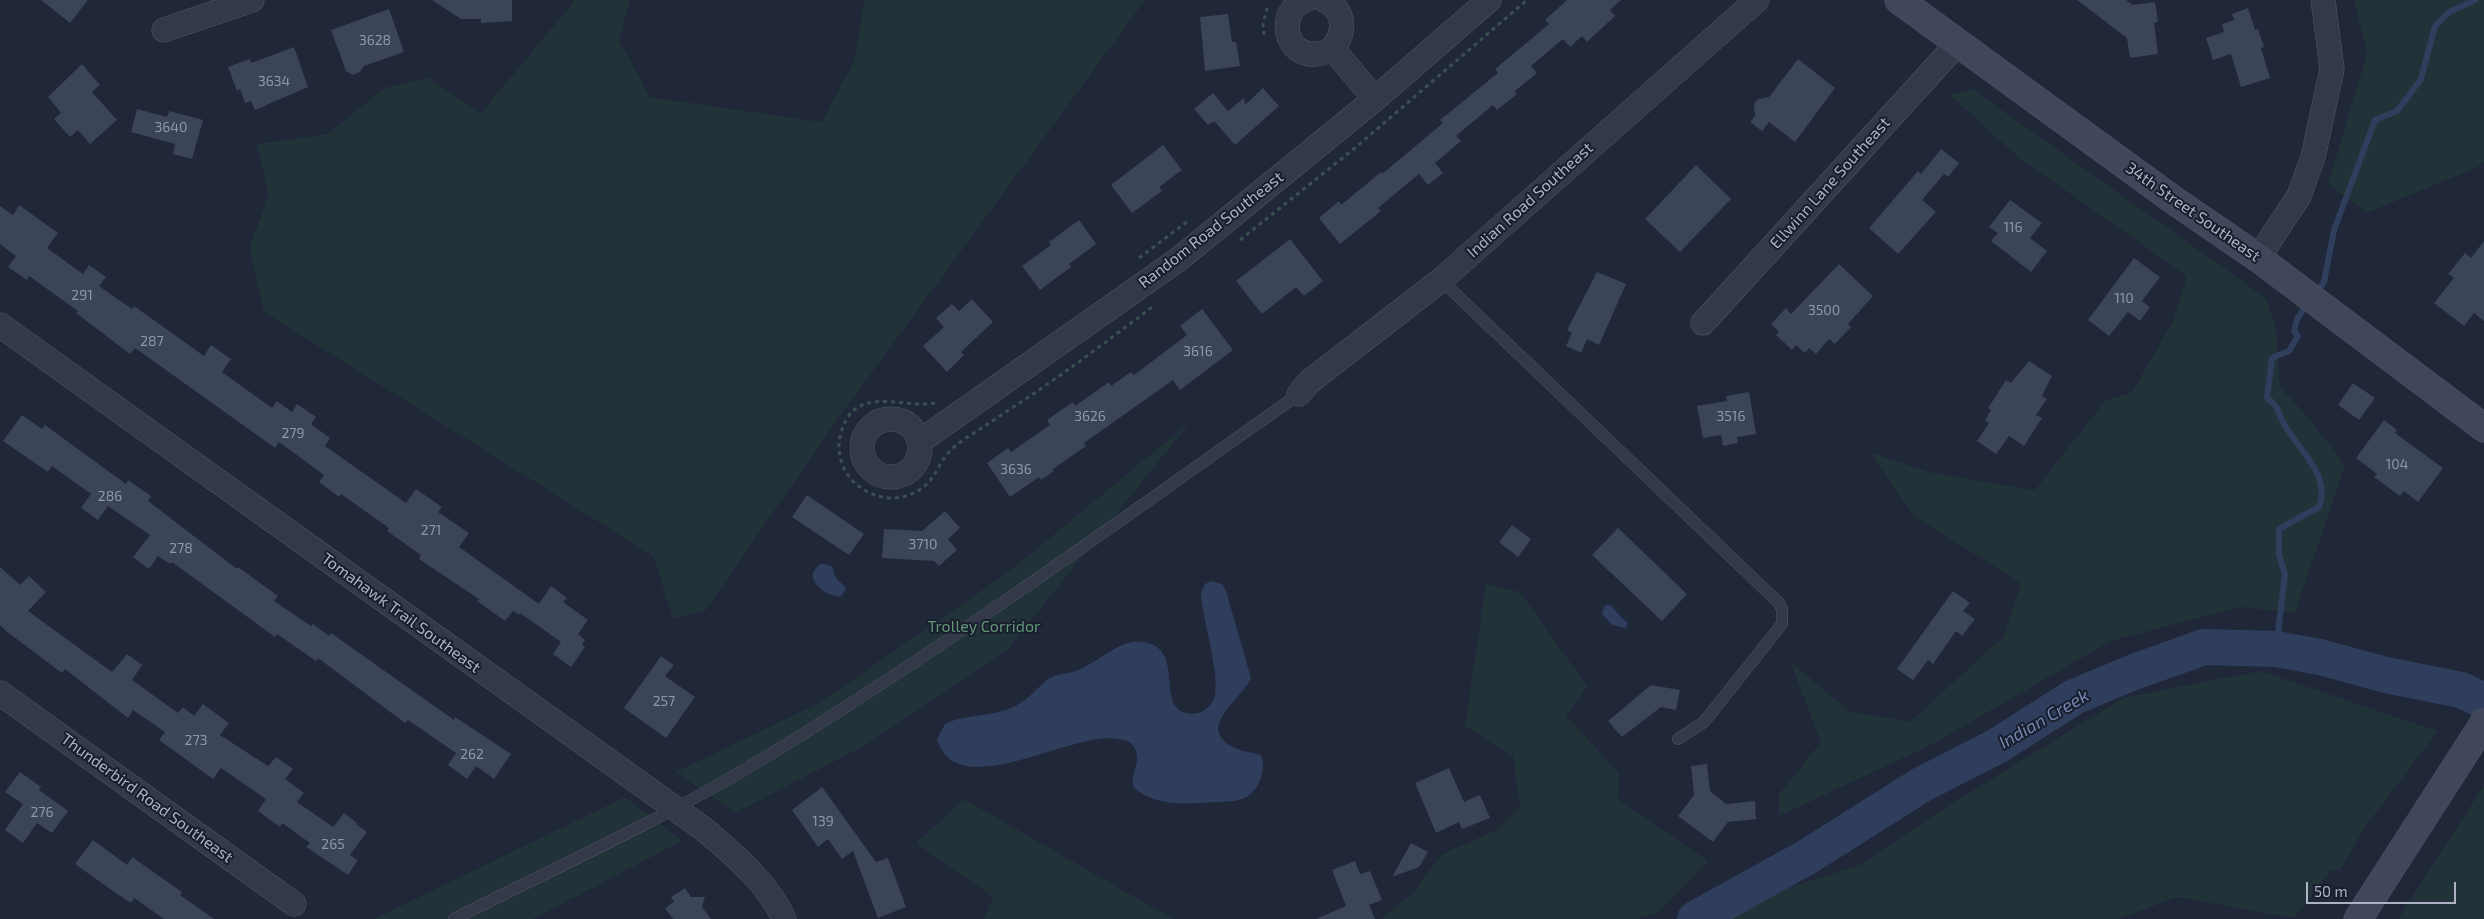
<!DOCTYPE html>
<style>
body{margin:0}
#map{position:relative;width:2484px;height:919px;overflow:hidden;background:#1f2738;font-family:"Exo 2",sans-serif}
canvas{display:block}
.scale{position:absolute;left:2306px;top:882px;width:150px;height:22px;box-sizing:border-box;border:2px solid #adb3c5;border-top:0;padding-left:6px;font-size:15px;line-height:18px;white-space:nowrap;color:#adb3c5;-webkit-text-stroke:4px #181e2d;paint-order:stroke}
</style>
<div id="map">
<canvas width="2484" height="919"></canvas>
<div class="scale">50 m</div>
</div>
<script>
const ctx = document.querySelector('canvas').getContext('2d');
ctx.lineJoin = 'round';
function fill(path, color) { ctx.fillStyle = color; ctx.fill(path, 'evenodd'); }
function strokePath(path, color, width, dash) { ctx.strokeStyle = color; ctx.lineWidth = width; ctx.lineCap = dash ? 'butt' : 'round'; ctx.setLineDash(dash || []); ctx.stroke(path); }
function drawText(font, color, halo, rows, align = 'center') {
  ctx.font = font + ' "Exo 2",sans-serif'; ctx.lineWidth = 4; ctx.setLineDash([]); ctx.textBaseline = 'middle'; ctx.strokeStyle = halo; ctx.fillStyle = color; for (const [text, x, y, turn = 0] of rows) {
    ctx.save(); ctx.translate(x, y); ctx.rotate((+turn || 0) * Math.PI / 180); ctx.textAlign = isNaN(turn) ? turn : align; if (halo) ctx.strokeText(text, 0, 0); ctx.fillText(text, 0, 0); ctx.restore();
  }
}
fill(new Path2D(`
 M575,0H630L619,40L650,97L822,122L854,61L864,0H1145L837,420L705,611L673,618L653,556L264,312L249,247L269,196L257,144L328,134L384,88L429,78L481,113Z
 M2354,0H2484V161L2480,166L2367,213L2328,184L2367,54Z
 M1972,89L2266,298L2276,328L2280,387L2307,416L2345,465L2295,613L2241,607L2111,641L1931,745L1779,816V794L1821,742L1790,661L1849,711L1910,722L2004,636L2021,583L1915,517L1869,452L1928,472L2035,490L2106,400L2132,392L2173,321L2187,276L2018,157L1950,95Z
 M1191,421L1008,649L860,748L735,813L676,772L819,703L1010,571Z
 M1486,584L1520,592L1587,686L1566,716L1619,773L1618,800L1708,861L1658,912L1637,919H1381L1413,893L1441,855L1498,829L1520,807L1513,756L1465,726Z
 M2260,671L2438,731L2365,827L2340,870H2331L2294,918L2177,897L2119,919H1692L1862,864L1945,808L2123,698Z
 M2484,785V919H2398Z
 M625,797L682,841L533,919H374Z
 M964,799L1173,919H984L993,897L916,843Z`), '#213339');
fill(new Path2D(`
 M821,564C837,565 831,570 837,579C840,583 844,584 846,589L841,596C831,599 798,579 821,564Z
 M1211,581L1222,584L1226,591L1251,678C1243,699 1193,728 1235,748C1243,752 1252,752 1261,755C1267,770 1259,791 1245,798C1235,802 1224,802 1214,802C1186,804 1156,807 1133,787C1131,774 1142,760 1134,747C1131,741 1124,740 1118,739C1071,730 957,806 937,739L945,724C965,714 990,717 1011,708C1027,702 1037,687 1050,678C1059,673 1067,674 1076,671C1099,663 1122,635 1148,643C1184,653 1156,705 1186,713C1191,714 1197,714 1201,712C1208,709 1214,702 1215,695C1219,669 1203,622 1201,593L1205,584Z
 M1605,605H1610C1616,611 1621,617 1628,623L1626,628L1612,625L1602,614Z`), '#303e5e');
strokePath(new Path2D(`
 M2316,293L2324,282L2334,230L2375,120L2397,111L2421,79L2435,26L2449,12L2475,0
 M2276,649L2285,574L2279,555V529L2319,507C2332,473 2295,448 2282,420C2276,408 2279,407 2267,398L2272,358L2289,351L2298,336L2294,331L2297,319L2308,303`), '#303e5e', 6);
strokePath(new Path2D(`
 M1695,919L1807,857L1921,785L1997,746L2074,697L2134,672L2204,647L2276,649L2320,657L2386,675L2461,690L2484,701`), '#303e5e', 36);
fill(new Path2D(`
 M41,0H88L70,23Z
 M432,0H512V21L481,23V19H461Z
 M1567,0H1621L1610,10L1615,16L1587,42L1582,36L1570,47L1563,39L1531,66L1537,73L1515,91L1517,94L1497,110L1493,105L1456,136L1461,141L1435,163L1443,173L1428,185L1419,174L1378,208L1381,211L1340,244L1319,218L1339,201L1341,205L1381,172L1382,174L1443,123L1440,120L1498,73L1495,69L1549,24L1545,20Z
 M2077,0H2126L2133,5L2155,2L2158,22L2154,23L2158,54L2130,58L2127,38Z
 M2248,8L2255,30L2258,29L2264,47L2261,48L2270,78L2241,87L2231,54L2213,60L2206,38L2224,32L2222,24L2234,20L2232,14Z
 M389,9L404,52L364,66L360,72L353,75L346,71L331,30Z
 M1228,14L1232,42H1236L1240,66L1205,71L1200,17Z
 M294,47L308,87L255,110L251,101L245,103L240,89L237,91L228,67L250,59L251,63Z
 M1798,59L1835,88L1795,142L1769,122L1762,131L1750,122L1755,116L1754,104L1758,99L1769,97Z
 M82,64L100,85L92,92L117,120L90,144L78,130L70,137L54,119L61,113L48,97Z
 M1263,88L1279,106L1235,145L1215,122H1212L1208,125L1194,109L1213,93L1228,111L1244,98L1245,105Z
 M137,109L167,117L169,111L203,120L192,159L173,154L175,144L131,132Z
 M1163,145L1182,170L1159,187L1162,191L1132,213L1111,185Z
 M1941,149L1959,163L1948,177L1944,174L1922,200L1936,212L1898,254L1869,228L1918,171L1921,174Z
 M1696,165L1731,199L1680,252L1645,219Z
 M2010,200L2042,223L2030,238L2047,251L2031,272L1991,241L1998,233L1989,227Z
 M19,205L58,233L47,248L83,274L89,265L106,277L99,286L132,309L134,306L204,356L211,345L231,359L222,372L272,408L277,401L292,412L297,404L316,417L311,424L330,438L325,446L406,503L416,489L442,507L438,512L469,533L459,547L539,604L551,586L567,598L563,602L588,620L578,634L585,640L582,645L585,647L571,667L553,654L561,642L520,613L519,615L513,611L505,621L477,601L479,599L419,559L421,555L387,531L389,528L341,494L339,497L319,482L324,475L279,442L275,448L135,348L130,354L76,313L78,311L29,276L27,280L8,267L16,256L0,244V206L13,215Z
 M1079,220L1096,244L1069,264L1071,267L1040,290L1022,266L1051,245L1049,242Z
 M1290,239L1323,281L1304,296L1296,287L1262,314L1236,281Z
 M2484,241V321L2474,313L2464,326L2434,303L2454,278L2448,274L2465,253L2471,258Z
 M2134,258L2160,277L2142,301L2150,307L2140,321L2128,312L2109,336L2088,320Z
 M1839,264L1873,296L1848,324L1851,327L1835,344L1829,339L1816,354L1809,348L1805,353L1796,345L1792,350L1776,335L1779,332L1771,324L1786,308L1791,314Z
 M1597,272L1626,284L1599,345L1587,339L1581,353L1566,346L1572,333L1567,330Z
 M972,299L993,322L961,352L964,355L947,372L923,346L944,327L936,318L952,304L959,311Z
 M1202,309L1233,350L1180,390L1173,380L1084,443L1086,446L1053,469L1054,471L1041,480L1039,477L1010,497L987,463L1008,448L1011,452L1050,425L1047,420L1073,402L1075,406L1109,382L1111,386L1131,372L1134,375L1187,335L1180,326Z
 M2029,361L2052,376L2042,396L2047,399L2036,415L2042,418L2024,446L2009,436L1996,454L1977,441L1989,423L1985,420L1991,410L1988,408L2006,380L2011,383Z
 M2353,383L2375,398L2359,420L2338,405Z
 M1749,392L1756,434L1737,437L1738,443L1723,446L1721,435L1703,438L1697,406L1727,401L1726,396Z
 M22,415L42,429L45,425L126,484L128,480L151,496L148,501L237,569L238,567L278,596L274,601L311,626L313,624L329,636L331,633L454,720L455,717L511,754L494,779L476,766L467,779L448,765L456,753L408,720L405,723L318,658L316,661L277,634L275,637L172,562L170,564L158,556L149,569L133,557L150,535L108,506L98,520L81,508L91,494L52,466L48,472L3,441Z
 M2384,420L2397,430L2395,433L2443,468L2418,502L2404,491L2400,496L2374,477L2377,474L2356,458Z
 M807,495L864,534L849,555L792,517Z
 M945,511L960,528L948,539L957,550L939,566L934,561L882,558L884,529L922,531Z
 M1512,525L1531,539L1518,557L1499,542Z
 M1618,528L1687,594L1662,621L1592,555Z
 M0,567L20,585L29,576L46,592L28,611L112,672L127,654L142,665L132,680L178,713L183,707L194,716L203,704L229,723L220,735L268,766L276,757L293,769L285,779L304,793L297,802L333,827L344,813L357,823L356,824L367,832L350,855L358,860L348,875L306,847L310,843L282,823L280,827L258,811L266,799L221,768L213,779L159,740L165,732L133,710L128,718L65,669L62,673L6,631L0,625Z
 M1953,591L1970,603L1963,611L1975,619L1962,636L1956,631L1933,664L1928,660L1913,680L1897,669Z
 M661,656L674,665L665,676L695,697L666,738L624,708Z
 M1651,685L1680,690L1676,710L1661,707L1622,737L1608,721Z
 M1707,764L1710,791L1726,804L1755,801L1756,819L1728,822L1713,842L1678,816L1694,795L1691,766Z
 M1449,768L1464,802L1480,795L1490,818L1462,829L1459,822L1436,833L1415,783Z
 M20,772L41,787L39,790L68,811L52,833L37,823L23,843L5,830L23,804L5,792Z
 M822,787L876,862L888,858L906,907L878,918L853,851L842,859L828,839L818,847L792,810Z
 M93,840L127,865L132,857L182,892L180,895L214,919H164L134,898L131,903L110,889L75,864Z
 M1411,843L1428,852L1419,867L1392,877Z
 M1355,861L1360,874L1370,871L1382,900L1369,905L1375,919H1316L1346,906L1332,870Z
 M685,888L691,897H705L702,907L711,919H673L665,908L674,902L671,897Z`), '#3b4458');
const lane = new Path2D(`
 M1441,280L1779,603L1782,609V624L1704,722L1678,739
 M454,919C561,865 672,815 774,752C954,641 1126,517 1299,394`);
const street = new Path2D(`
 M1306,0C1276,10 1284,57 1316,54C1346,52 1351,10 1324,0
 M164,30L252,0
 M1332,48L1375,99
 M2258,258L2299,196L2313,157L2332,69L2323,0
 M1703,323L1957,44
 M0,325L705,830C735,856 767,882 784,919
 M1299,394L1309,382L1441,280L1757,0
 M862 448a29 29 0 1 1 58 0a29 29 0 1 1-58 0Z
 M919,442L1179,259L1375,99L1489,0
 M0,693L294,904`);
const secondary = new Path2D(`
 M1899,0L2172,199L2258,258L2484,428
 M2358,919L2484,723`);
strokePath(lane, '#505666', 12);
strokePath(street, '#505666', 25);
strokePath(secondary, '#505666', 29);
strokePath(new Path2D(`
 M1264,35L1263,24L1268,5
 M1240,240L1355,148L1527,0
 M1139,258L1188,221
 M935,403C899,409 852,382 840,437C837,452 841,467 851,479C864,494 886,502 906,496C937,486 934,466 952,449C959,442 968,437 977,431C994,420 1012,408 1030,396C1073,367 1114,336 1155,305`), '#3c4f53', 3, [4, 4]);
strokePath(lane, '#333948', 11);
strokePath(street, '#333948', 24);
strokePath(secondary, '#41475b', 28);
drawText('14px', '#9097aa', null, [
 ["3628",375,40],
 ["3634",274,81],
 ["3640",171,127],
 ["116",2013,227],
 ["291",82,295],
 ["110",2124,298],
 ["3500",1824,310],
 ["287",152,341],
 ["3616",1198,351],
 ["3626",1090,416],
 ["3516",1731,416],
 ["279",293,433],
 ["104",2397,464],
 ["3636",1016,469],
 ["286",110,496],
 ["271",431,530],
 ["3710",923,544],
 ["278",181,548],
 ["257",664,701],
 ["273",196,740],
 ["262",472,754],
 ["276",42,812],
 ["139",823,821],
 ["265",333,844]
]);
drawText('16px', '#adb3c5', '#181e2d', [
 ["Ellwinn Lane Southeast",1830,183,-48],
 ["Indian Road Southeast",1530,200,-42],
 ["34th Street Southeast",2193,212,35],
 ["Random Road Southeast",1211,230,-38],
 ["Tomahawk Trail Southeast",401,613,36],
 ["Thunderbird Road Southeast",147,798,36]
]);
drawText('16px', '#649676', '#181e2d', [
 ["Trolley Corridor",984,627]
]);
drawText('italic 18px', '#7486af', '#181e2d', [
 ["Indian Creek",2044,719,-30]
]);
</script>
